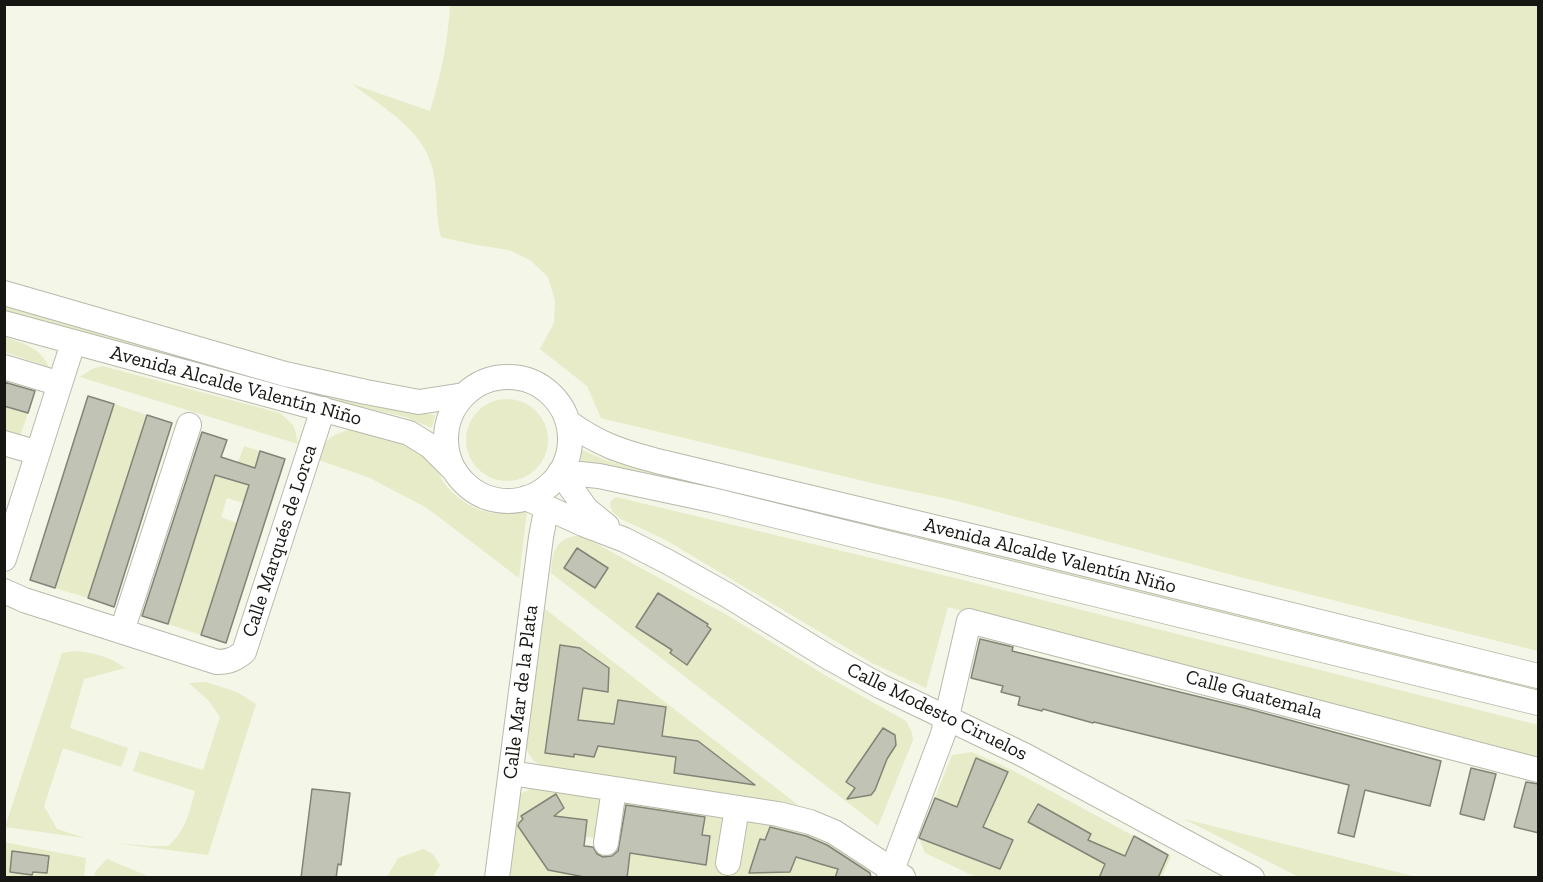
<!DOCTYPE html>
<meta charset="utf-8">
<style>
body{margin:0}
#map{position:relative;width:1543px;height:882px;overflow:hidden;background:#f4f6e7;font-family:"Zilla Slab",serif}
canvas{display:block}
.frame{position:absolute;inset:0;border:6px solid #161712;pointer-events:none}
</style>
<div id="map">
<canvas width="1543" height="882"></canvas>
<div class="frame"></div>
</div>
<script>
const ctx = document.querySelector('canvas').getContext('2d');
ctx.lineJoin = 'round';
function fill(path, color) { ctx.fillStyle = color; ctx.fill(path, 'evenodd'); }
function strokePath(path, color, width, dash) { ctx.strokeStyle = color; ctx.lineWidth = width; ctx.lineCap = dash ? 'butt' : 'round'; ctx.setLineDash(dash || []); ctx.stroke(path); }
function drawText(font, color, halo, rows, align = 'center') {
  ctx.font = font + ' "Zilla Slab",serif'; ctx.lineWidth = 5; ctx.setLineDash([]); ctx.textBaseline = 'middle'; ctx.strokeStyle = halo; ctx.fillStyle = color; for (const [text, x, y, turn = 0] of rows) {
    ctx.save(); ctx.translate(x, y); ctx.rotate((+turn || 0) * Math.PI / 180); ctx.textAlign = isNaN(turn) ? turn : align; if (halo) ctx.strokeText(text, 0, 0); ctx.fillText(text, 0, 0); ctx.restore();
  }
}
fill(new Path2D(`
 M450,5H1538V651L1236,576L953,500L876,484L601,418L587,386L540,349L554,323L555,301L548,277L530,260L509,250L471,244L441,237C435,217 438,197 434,176C428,132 385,109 352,84L430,111C441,76 448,41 450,5Z
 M4,306L247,375L407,411L435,415L432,428L405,417L278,388L5,312Z
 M4,337C23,343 41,348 49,367L5,352Z
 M102,366L280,413L294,426L298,444L80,377L92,369Z
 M466 440a41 41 0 1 1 82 0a41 41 0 1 1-82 0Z
 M114,404L147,415L88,598L55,588Z
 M4,406L28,413L20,436L5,431Z
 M348,430C361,431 406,440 415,447C421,452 428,458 432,463C438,470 441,480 447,487C469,511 496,519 527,511L519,578L427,508L370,478L316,459C325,441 329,436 348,430Z
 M244,446L260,451L255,468L239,463L233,480L249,485L244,503L227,498L221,517L237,523L201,635L168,624L221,457L238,462Z
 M582,450L605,460L905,532L904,536L580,463Z
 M616,497L955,578L1538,725V761L948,607L926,688L872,663L664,539L621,519L613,512L610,506L611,501Z
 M919,535L1538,686V692L918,539Z
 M575,536L584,537L727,615L828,677L906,721L912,733L913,740L878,826L551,573C552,555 554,540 575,536Z
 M545,609L798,805L547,767C534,764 526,755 526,742Z
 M74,651C94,653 109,656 125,668L84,679L70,728L128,748L121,767L63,748L44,806L57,829L85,838L5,827L62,653Z
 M206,682L237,692L256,704L208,855L114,843L150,846H168C186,830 189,814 195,791L133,771L140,751L203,770L220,717L209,701L189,683Z
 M972,752L1010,769L1171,856L1162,877H976L925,853L919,838L952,755Z
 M536,786L608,798L602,838L585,837L579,846L630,852L631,844L616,841L618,798L732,817L726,869L738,871L739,818L771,822L830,839L869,865L870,878H507L520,794Z
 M1184,819L1417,877H1299Z
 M4,842L86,858L84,877H5Z
 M423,849L433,854L440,865L433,877H387L398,858Z
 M107,859L150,877H94L95,872Z`), '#e7ebc7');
const building = new Path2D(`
 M4,382L35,391L28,413L4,406Z
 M88,396L114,404L55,588L30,580Z
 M147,415L172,423L114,607L88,598Z
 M202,432L227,440L221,457L255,468L260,451L285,459L226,643L201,635L249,485L215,475L168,624L142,616Z
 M577,548L608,568L595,588L564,568Z
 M658,593L708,624L707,626L711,629L687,665L670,653L672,650L636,627Z
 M980,639L1013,647L1012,651L1245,708L1441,761L1430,806L1365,790L1354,837L1338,833L1349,785L1094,722L1093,723L1043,709L1042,711L1018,705L1020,697L1001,692L1003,686L971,678Z
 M560,645L580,648L609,668L608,692L583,688L578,720L614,724L618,700L666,707L662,736L698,741L755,785L674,773L676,757L598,746L594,757L574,754V757L545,753Z
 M883,728L895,735L896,745L887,759L875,790L871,795L847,799L855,788L846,782Z
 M976,758L1008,772L983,827L1013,840L1000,869L919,838L935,798L957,807Z
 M1471,768L1496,774L1484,820L1460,814Z
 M1526,782L1539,784V833L1514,827Z
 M312,789L350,793L341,865L338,864L336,878H301Z
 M556,794L564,808L554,816L587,820L584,846L593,847L597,854L603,857L612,856L618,851L626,805L705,817L702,835L710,836L706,865L630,853L627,878H590L548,870L518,826L519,823L523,819L521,816Z
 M1038,804L1091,834L1088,840L1125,856L1134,836L1168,855L1158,878H1099L1105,864L1028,822Z
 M770,827L806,836L827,845L870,873L871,878H835L838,869L796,857L790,872L749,873L760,839L765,840Z
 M12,851L49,856L47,873L33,872L32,875L10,872Z`);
fill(building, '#c1c3b5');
strokePath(building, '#838477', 1.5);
const minor = new Path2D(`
 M4,293L285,374L366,392L419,402L464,395
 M4,323L409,433L430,446L455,471
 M4,367L47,380
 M446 439a62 62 0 1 1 124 0a62 62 0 1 1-124 0Z
 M568,422C600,445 620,451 657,461L1025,549L1538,676
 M4,443L38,453
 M560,472L599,476L712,500L1538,703
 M560,472L586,509L607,526
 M526,498L583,524L625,540L668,562L727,595L828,657L880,686L1024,755L1252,878
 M4,559L73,343
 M4,591L24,600L217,662C229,662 235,659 244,652L323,409
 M122,631L189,425
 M511,773L778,814L810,822L834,832L903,877
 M606,843L614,789
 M728,863L737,808
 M497,878L541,537L545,516L550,509
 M889,878L943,734L969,621L1538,770`);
strokePath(minor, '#b8baac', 26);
strokePath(minor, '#fff', 24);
drawText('20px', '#161712', '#fff', [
 ["Avenida Alcalde Valentín Niño",236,386,15],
 ["Calle Marqués de Lorca",280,541,-72],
 ["Avenida Alcalde Valentín Niño",1050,556,14],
 ["Calle Mar de la Plata",521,692,-83],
 ["Calle Guatemala",1254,695,15],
 ["Calle Modesto Ciruelos",937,712,26]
]);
</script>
